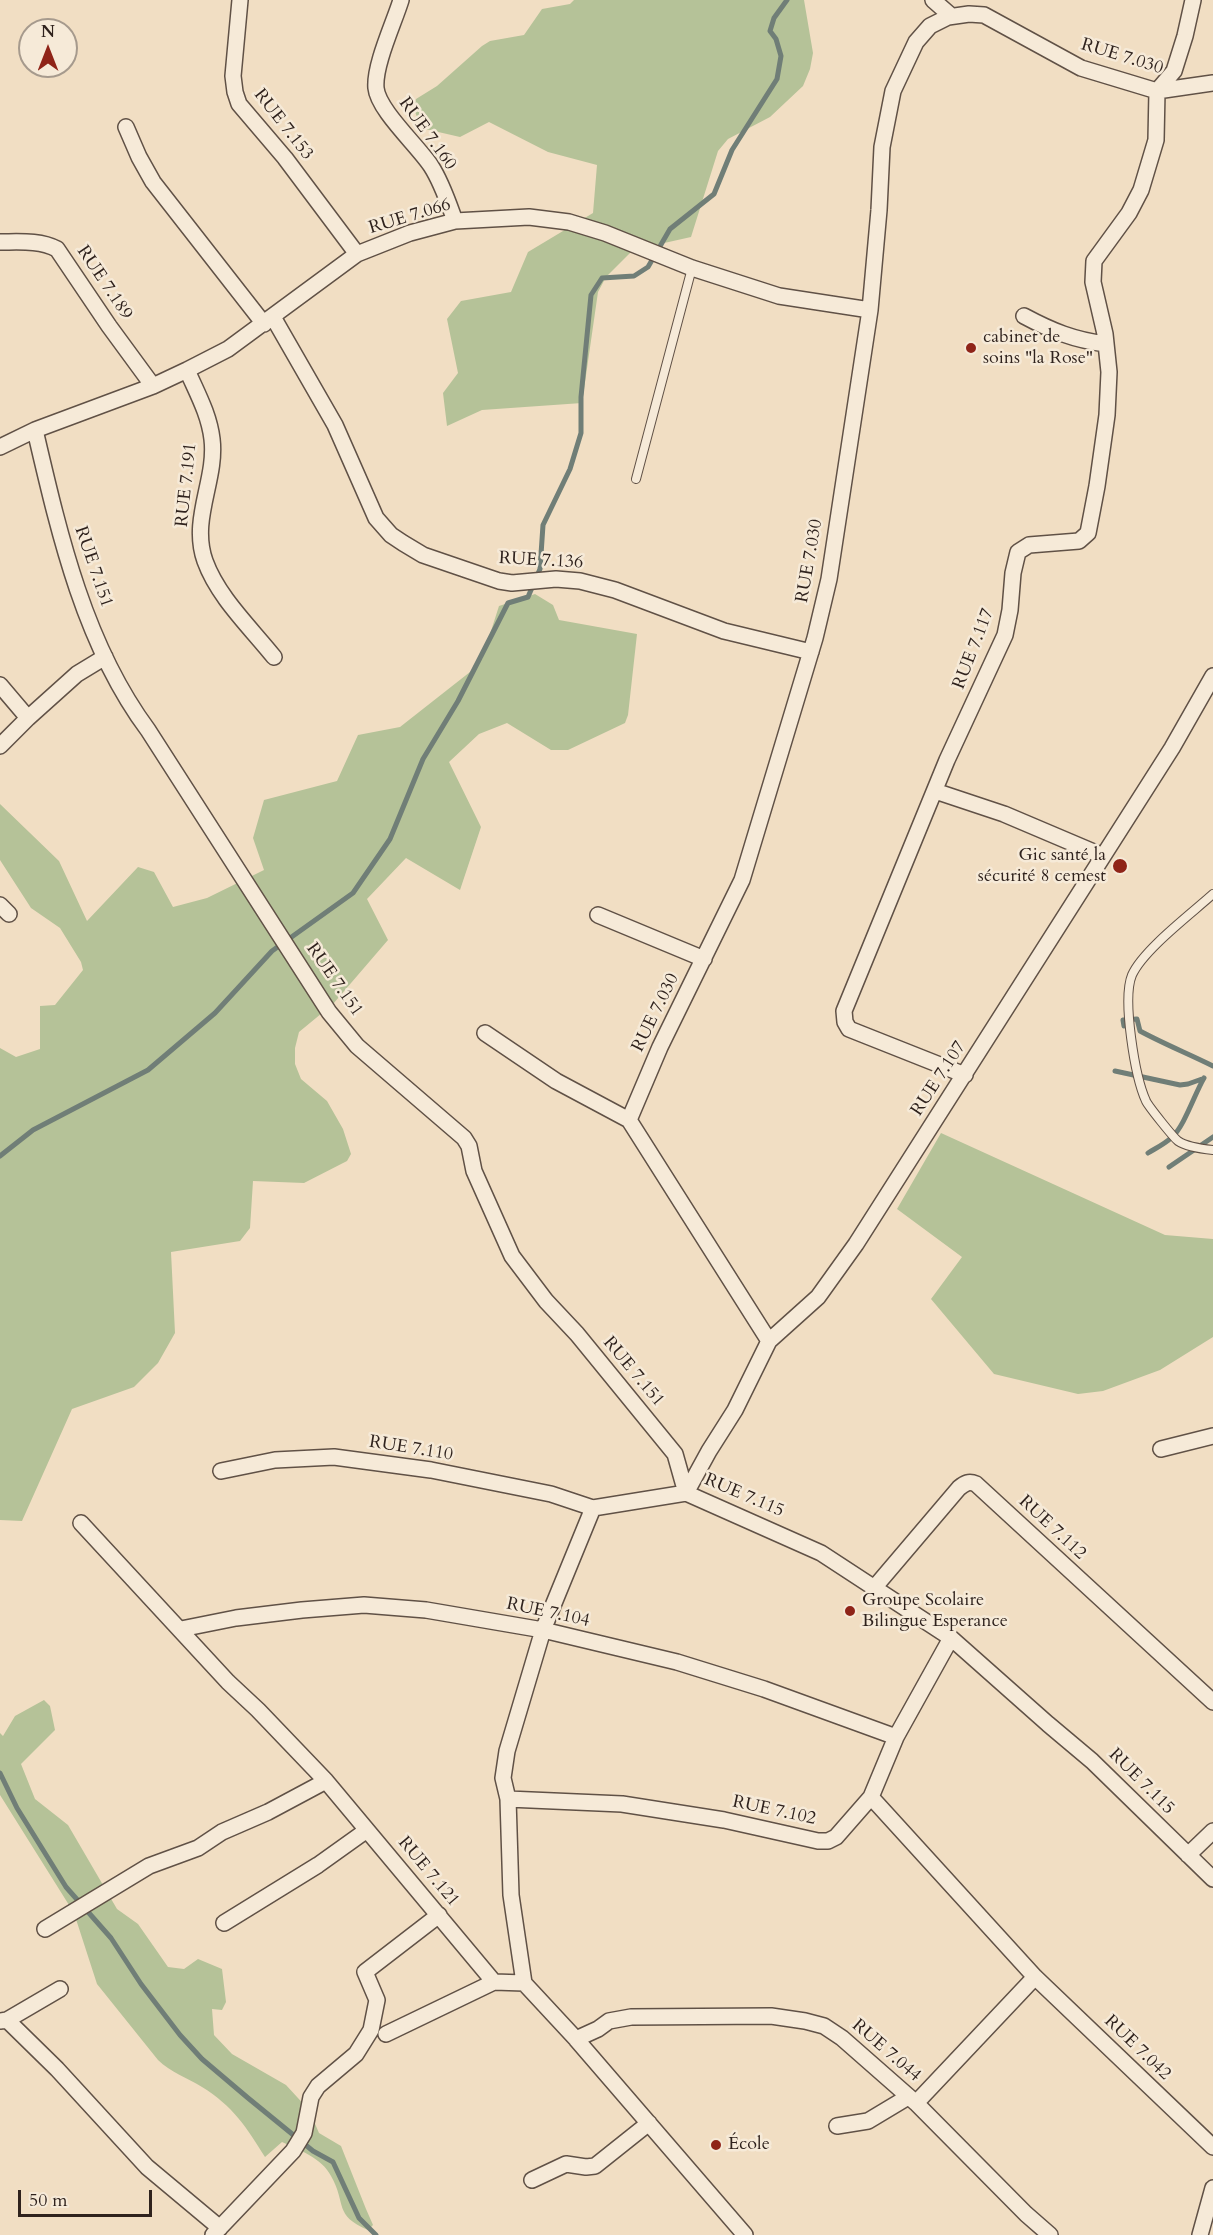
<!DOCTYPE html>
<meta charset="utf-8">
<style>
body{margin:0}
#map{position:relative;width:1213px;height:2235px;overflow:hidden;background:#f1dec3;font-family:Cardo,serif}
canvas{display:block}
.north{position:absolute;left:18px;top:18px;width:60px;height:60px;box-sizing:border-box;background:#f6ead8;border:2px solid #a69a8d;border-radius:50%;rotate:0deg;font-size:16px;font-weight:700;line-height:24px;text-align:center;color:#2f221d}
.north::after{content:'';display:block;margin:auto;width:21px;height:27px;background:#8f2418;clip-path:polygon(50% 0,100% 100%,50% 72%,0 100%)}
.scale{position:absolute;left:18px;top:2190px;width:134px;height:27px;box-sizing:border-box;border:3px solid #2f221d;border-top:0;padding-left:8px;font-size:18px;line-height:21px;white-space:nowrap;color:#2f221d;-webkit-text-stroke:4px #f6ead8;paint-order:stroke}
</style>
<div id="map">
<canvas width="1213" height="2235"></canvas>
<div class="north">N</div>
<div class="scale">50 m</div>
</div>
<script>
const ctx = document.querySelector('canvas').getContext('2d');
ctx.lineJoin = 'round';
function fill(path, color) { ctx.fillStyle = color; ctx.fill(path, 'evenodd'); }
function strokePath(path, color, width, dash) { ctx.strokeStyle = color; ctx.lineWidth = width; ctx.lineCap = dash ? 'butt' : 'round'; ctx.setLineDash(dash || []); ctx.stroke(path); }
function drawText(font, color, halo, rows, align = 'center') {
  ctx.font = font + ' Cardo,serif'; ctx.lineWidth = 5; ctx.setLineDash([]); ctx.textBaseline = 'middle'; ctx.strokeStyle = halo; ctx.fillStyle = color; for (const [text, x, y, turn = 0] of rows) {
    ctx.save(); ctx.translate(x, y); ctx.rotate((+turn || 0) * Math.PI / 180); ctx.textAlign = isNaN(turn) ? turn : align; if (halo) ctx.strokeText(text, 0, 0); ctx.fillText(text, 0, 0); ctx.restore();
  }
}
fill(new Path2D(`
 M574,0H804L813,53L810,69L803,86L770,117L728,139L718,151L691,237L633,250L606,277L598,292L582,403L482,410L447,426L443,393L458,373L447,319L461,301L511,292L528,252L593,213L597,165L548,152L489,122L460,137L421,128L413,106L416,99L437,86L482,46L490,41L524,35L542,9L570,4Z
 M535,594L553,605L559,620L637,634L628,715L625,723L568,750H551L507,723L479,734L449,762L481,827L460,890L406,858L367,899L388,940L333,1004L299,1032L295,1048V1064L301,1079L327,1101L343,1129L351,1154L347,1161L304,1183L253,1181L250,1228L240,1241L171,1252L175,1333L158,1363L134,1387L72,1409L22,1521L0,1520V1048L16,1057L40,1049V1006L55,1005L83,970L81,962L60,928L31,908L0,860V804L59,861L87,921L138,867L154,872L173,907L207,898L264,870L253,838L264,800L337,781L358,735L400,727L470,672L482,659L499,606Z
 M941,1133L1165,1235L1213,1239V1337L1160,1370L1103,1391L1078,1394L994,1374L931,1299L962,1257L897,1209Z
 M44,1700L50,1706L55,1730L21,1764L35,1799L68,1825L117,1909L138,1924L168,1967L184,1969L198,1959L222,1969L226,2002L222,2010L212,2009L214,2035L232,2054L286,2085L309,2110L319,2133L341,2146L366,2209L373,2225L368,2230C333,2215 347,2204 331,2176C322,2158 299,2150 282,2142L265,2157C247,2128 233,2106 202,2087C188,2078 170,2072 158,2060L97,1984L74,1913L0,1795V1733L3,1736L15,1716Z`), '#b5c298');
strokePath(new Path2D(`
 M1124,1026L1123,1020L1137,1019L1140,1031C1164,1044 1189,1054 1213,1066
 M1115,1071L1180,1085L1188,1084L1202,1079
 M1148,1153C1156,1148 1165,1144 1172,1137C1184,1127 1195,1093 1204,1078
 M0,1156L33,1130L148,1070L215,1013L272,951L353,893L390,839L423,759L458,701L508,603L528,597L540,569L543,525L570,469L581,433V397L591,295L602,278L634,276L648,267L670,229L714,194L732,150L777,79L781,56L776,39L770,31L774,18L787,0
 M1169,1167L1213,1137
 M0,1773L17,1808L66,1887L111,1938L141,1984L180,2035L202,2059L248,2098L313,2151L333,2162L359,2218L376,2235`), '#707e77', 5);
const service = new Path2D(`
 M636,479L692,268
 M1213,894C1192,913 1143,950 1132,975C1122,999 1135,1077 1146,1101C1149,1107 1173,1137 1178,1141C1187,1147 1203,1149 1213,1150`);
const minor = new Path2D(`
 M240,0L233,76L235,92L239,104L285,158L357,254
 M401,0C394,23 374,65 376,88C378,110 418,146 431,166C442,183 448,202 455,221
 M933,0L949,14L948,17
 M126,127L139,157L153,182L264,324
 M0,242C19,242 40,240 57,249L109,326L153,386
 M1024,316C1052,331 1074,340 1106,344
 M273,317L335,425L376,518L391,535L403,543L423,555L499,581L512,583L556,579L580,581L615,590L724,631L811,652
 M187,370C197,393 209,414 212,439C217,480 190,519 205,561C218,597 250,627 274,657
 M35,430C59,533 84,644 148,730L329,1012L357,1046L464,1138L469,1146L474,1171L512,1256L546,1301L577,1334L675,1454L686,1493
 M0,447L35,430L153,386L187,370L228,349L357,254L410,233L455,221L529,217L569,222L605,233L692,268L779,296L870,310
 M0,685L28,718L0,746
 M28,718L77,674L105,657
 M935,791L1004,814L1103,856
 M0,905L9,914
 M598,915L704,959
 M485,1033L556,1081L629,1120
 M965,1075L849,1029L845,1022L844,1011L947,760L1005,635L1010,610L1013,573L1018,552L1029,545L1079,541L1088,533L1097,486L1107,415L1109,372L1105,334L1093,282L1094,261L1129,213L1141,190L1156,140L1157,91L1174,71L1185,36L1193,0
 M769,1341L629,1120L660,1047L742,880L815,638L829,579L870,310L879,210L882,147L893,91L916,42L930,26L948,17L969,14L984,15L1081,68L1157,91L1213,83
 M1161,1449L1213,1436
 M221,1471L275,1460L334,1457L431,1470L551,1494L593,1508
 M686,1493L709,1451L735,1410L769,1341L818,1297L856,1244L1172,748L1213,676
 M81,1523L228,1682L258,1710L326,1781L494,1982L524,1983L576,2039L745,2235
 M874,1588L959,1488C965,1483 969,1481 976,1484L1213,1702
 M181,1629L236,1618L302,1610L364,1605L426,1610L543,1630L677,1662L764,1689L896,1737
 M871,1797L1035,1977L1213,2147
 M508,1799L622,1804L724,1820L818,1841H828L836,1837L871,1797L896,1737L951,1638
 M1188,1855L1213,1831
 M224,1923L318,1865L367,1830
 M45,1929L149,1866L198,1848L222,1832L268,1812L326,1781
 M524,1983L511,1895L508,1799L503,1778L507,1751L543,1630L593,1508L686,1493L821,1553L951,1638L1048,1724L1092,1761L1213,1879
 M7,2020L57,2069L147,2167L220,2228
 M0,2021L7,2020L60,1989
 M386,2034L494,1982
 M576,2039L598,2029L609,2021L631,2017L771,2016L805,2021L824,2026L842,2038L916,2103L1026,2214L1050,2235
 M916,2103L1035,1977
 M837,2126L868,2121L908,2097
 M532,2180L566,2164L586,2167L595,2166L649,2123
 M213,2235L293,2151L304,2133L311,2097L318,2086L356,2054L371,2030L377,2000L365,1972L439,1915
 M1200,2235L1213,2188`);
strokePath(service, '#605146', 10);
strokePath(minor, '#605146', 18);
strokePath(service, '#f6ead8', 8);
strokePath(minor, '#f6ead8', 15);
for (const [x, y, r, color] of [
 [971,348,6,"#8f2418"],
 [1120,866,8,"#8f2418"],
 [850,1611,6,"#8f2418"],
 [716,2145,6,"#8f2418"]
]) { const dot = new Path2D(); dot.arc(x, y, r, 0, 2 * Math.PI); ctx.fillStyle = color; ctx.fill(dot); strokePath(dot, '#f6ead8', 2); }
drawText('18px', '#2f221d', '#f6ead8', [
 ["RUE 7.030",1122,57,17],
 ["RUE 7.153",283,125,52],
 ["RUE 7.160",427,134,54],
 ["RUE 7.066",410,217,-17],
 ["RUE 7.189",104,283,56],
 ["RUE 7.191",187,485,-84],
 ["RUE 7.136",541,561,3],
 ["RUE 7.030",810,561,-80],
 ["RUE 7.151",93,567,71],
 ["RUE 7.117",974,649,-69],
 ["RUE 7.151",334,980,55],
 ["RUE 7.030",656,1013,-64],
 ["RUE 7.107",939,1079,-57],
 ["RUE 7.151",633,1372,50],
 ["RUE 7.110",411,1449,9],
 ["RUE 7.115",744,1496,23],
 ["RUE 7.112",1052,1528,43],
 ["RUE 7.104",548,1613,12],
 ["RUE 7.115",1141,1782,45],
 ["RUE 7.102",774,1811,12],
 ["RUE 7.121",428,1872,50],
 ["RUE 7.042",1137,2048,44],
 ["RUE 7.044",886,2051,41]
]);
drawText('18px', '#2f221d', '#f6ead8', [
 ["cabinet de",983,338],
 ["soins \"la Rose\"",983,359],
 ["Gic santé la",1106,856,"right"],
 ["sécurité 8 cemest",1106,877,"right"],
 ["Groupe Scolaire",862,1601],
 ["Bilingue Esperance",862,1622],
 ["École",728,2145]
], 'left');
</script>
